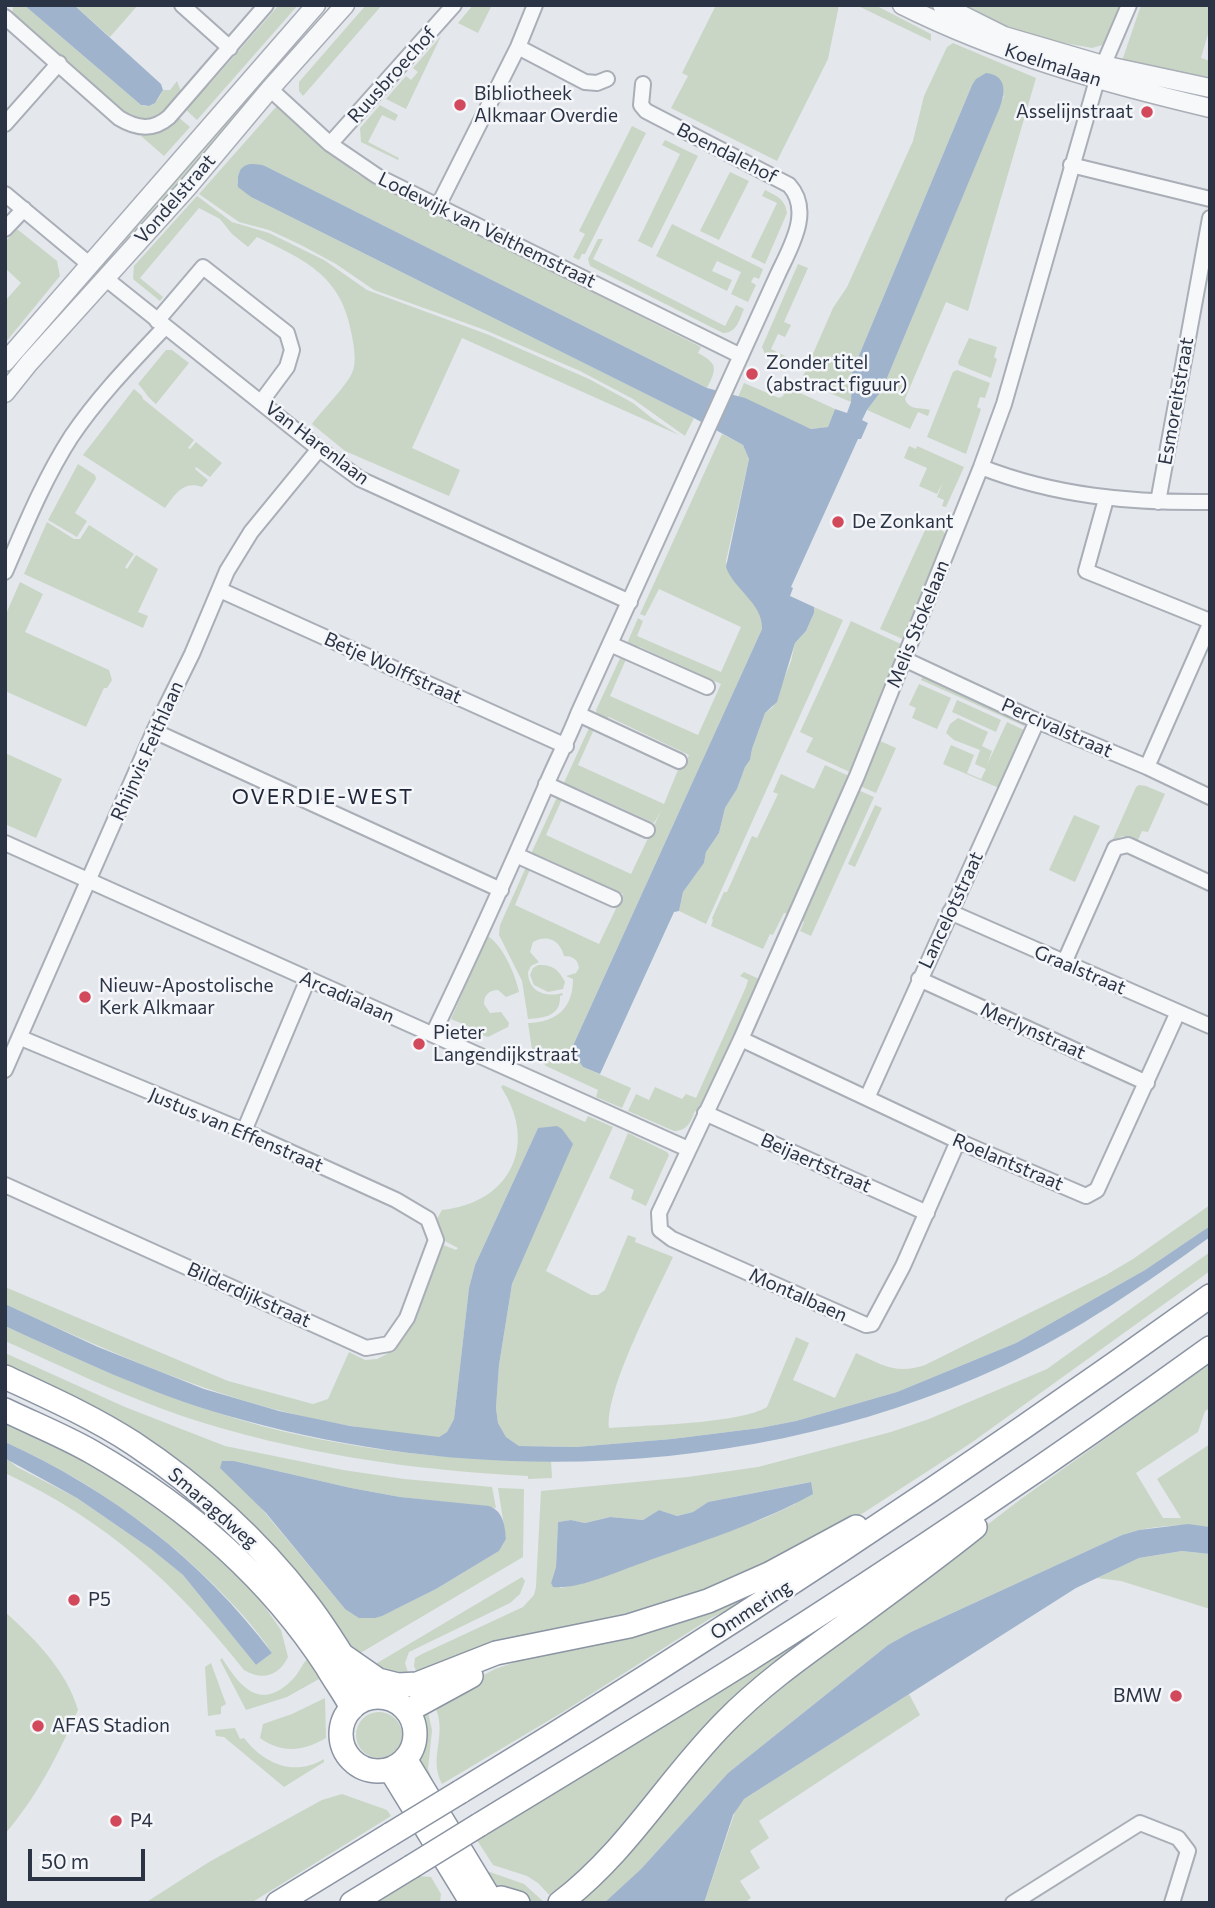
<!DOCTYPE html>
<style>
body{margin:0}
#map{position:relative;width:1215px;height:1908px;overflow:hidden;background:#e4e7ec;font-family:Commissioner,sans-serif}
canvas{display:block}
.frame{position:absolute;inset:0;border:7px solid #2b3445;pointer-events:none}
.scale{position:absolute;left:28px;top:1849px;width:117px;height:32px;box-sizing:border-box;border:4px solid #2b3445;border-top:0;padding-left:9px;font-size:21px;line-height:24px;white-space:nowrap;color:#2b3445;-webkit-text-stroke:5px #f4f6f9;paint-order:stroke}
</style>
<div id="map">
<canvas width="1215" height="1908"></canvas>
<div class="frame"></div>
<div class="scale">50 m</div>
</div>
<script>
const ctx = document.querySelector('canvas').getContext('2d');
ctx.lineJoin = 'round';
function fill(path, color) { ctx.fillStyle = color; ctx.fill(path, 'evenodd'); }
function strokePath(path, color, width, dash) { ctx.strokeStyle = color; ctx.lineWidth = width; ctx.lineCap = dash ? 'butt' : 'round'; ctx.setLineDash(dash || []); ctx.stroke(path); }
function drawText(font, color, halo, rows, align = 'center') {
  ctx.font = font + ' Commissioner,sans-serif'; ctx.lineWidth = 5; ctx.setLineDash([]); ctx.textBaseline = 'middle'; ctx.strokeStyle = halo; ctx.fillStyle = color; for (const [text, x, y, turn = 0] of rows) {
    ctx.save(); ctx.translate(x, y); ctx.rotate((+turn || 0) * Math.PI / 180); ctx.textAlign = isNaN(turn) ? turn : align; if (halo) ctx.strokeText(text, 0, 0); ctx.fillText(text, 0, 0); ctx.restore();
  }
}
fill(new Path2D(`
 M13,5H24L141,105C152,110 159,99 163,90H170L177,81L182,94L167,111L152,123L121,115L122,110L48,43L42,44L38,40V35L29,27H23L12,18Z
 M74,5H112L115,7L117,5H138L110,37Z
 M279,5H298L197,120L184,108L205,84L209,85Z
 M366,5H382L303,96L299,91V82Z
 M473,5H492L478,33L458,23Z
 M716,5H839L828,59L777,161L671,108L688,76L682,73Z
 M856,5H875L931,34V41Z
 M1122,5L1106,44L1092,48C1053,40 996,37 968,6Z
 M1141,5H1210V27L1201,58L1210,61V81L1122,61Z
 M441,36L406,109L386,99L406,76L411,80L418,72L413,68Z
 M953,43L1036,78L968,311L946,302L905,399C909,411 921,407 930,410L928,416L918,412L910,429L867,410L882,390L1004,96L972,85L852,372L851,402L801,381L833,308L847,287L913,141L924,96L947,47Z
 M238,100L248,109L125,247L115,238Z
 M380,105L398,115L395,121L382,115L368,142L399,158L398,160L361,142L360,128Z
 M276,107H280L357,174L701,347L698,353C718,364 717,368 707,388L265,166L239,172L237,183L251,197L694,418L685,436L633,399L580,371L485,330L374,290L336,264L301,245L269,230L239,222L199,194Z
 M177,116L190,127L164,156L141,136L146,131Z
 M632,126L646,133L585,254H582L579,260L573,257L585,234L579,231Z
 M665,140L698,156L652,248L638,241L680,154L662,145Z
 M730,172L749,181L719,240L700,231Z
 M765,190C777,196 785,199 787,213L765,264L751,257L777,203L762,196Z
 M197,196L232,222L269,233L324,260L367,290L489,335L589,379L633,403L653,419L679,435L462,338L412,448L460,470L449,496L345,451L312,424C322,410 345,388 352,373C357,363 354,347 352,336C342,276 307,261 257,237L248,247L232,234L220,219L199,208L140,278L163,297L160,301L133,279L134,266Z
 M672,224L763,269L759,279L754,277L751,282L756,285L748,302L731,294L741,272L717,261L712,271L732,280L727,291L656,256Z
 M17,229L57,261L60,276L5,343V301L21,283L5,268V242Z
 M598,239H603L593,259L725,326L736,305L744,309C739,320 737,333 723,333L590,266L588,259Z
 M798,264L808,268L784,322L791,325L785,337L778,334L771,349L789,358L787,364L765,354L762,347Z
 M969,338L997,347L994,357L997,359L991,378L959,365L958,362Z
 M166,350H172L189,363L156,404C148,398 145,391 138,384Z
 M957,370L990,383L985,398L980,397L977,407L981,409L966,454L927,437L953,372Z
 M744,383L779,398L783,396L787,387L835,409L828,427L811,429L738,397Z
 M134,389L142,396L143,399L194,440L188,448L190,449L196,442L222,463L210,477L196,467L195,469L208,480L202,487C184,480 175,494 165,508L83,455Z
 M722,434L743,445L749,459L726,561C732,589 764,602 762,629L571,1050L583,1067L631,1088L622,1108L596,1097L598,1090L546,1066L532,1050L528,1023C558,1022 573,1007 573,979L566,976L576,973L579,968C578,959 572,956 564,956C560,940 547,934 533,942L530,952L539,962L531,966L528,972C528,991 545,998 562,993L563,995L560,996C561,1016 544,1018 528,1019L522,981L499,935L500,925L527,865L531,867L515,905L599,944L623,894L545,858L537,859L530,856L558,795L563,797L546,835L631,874L661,811L654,823L577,788L569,790L562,787L589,728L595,727L578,765L664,804L680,765L684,766L689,755L609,717L602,719L597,715L596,710L622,654L627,657L610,696L698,735L721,684L640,647L626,646L638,618L643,621L637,636L721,672L741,627L659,589L645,616L640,614Z
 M909,446L916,449L917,446L964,467L946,507L942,506L944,500L937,497L943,482L937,494L919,486L927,468L904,458Z
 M78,464L95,475L96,479L75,513L87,521L77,537L48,520Z
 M919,518C933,517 940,526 946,535L905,640L880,629L926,528L916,523Z
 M47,522L74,539H80L89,525L134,554L125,567L127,569L136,555L158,569L138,612L148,616L143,628L24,574Z
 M20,582L43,594L25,632L109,670L112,680L107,688H104L86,727L5,691V616Z
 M814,607L843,620L706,924L679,911L683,892L704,863L706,852L719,833L725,808L737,789L745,767L750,760L752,749L765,713L773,707L791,661L795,643L806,631L814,613Z
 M851,621L903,645L852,773L806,752L813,738L800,732Z
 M924,674L1022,720L1024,726L921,680Z
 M919,684L951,698L937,729L912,718L916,708L909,705Z
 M957,700L1001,720L996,732L952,712Z
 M958,718L988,732L982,746L992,751L987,765L1007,722L1024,730L999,788L943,764L951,745L974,755L967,773L981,779L986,769L975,764L980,750L954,740L946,733L950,724Z
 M880,741L896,748L876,793L860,786Z
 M5,753L62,779L36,838L5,824Z
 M825,765L851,777L788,914L784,913L773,935L770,934L763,949L711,926L713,920L712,918L724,892H727L752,836L757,838L778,794L773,792L781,774L814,789Z
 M1139,785L1146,786L1165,794L1148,832L1142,831L1138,840L1122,836L1112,841L1136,787Z
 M858,790L874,797L811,936L800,931L804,922L800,919Z
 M875,805L882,808L855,867L848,864Z
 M1074,815L1100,826L1075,882L1049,870Z
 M487,936C502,943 516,976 519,992L506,997L498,990C489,990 484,995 484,1004L490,1013L501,1012L509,1023L508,1027L488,1037L469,1031L470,1027L451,1019Z
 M538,965C551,964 559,969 565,982L563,989L548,992L534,985L530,975L533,968Z
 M744,972L759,979L699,1112L695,1111C691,1121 688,1131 674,1131L628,1111L636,1094L649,1100L655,1087L682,1099L686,1094L696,1098L746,987L748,980L740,976Z
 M503,1085L585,1122L588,1116L613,1127L546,1271L591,1295H598L605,1290L628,1235L636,1238L635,1242L673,1257C655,1296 605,1390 609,1428C646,1425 739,1424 767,1407L796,1337L809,1343L793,1380L835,1398L856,1353C882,1365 897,1375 925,1365L1106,1275L1133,1259L1210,1205V1226L1145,1270L1016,1343L897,1392L796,1421L760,1428L672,1439L576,1447L519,1446L506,1437L498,1423L496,1408L499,1365L512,1284L531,1238L538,1128L475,1265L469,1288L454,1419L447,1432L439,1437C416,1438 392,1432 370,1429C236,1409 127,1360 5,1304V1287L228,1381L313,1404L328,1399L349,1352L365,1360L377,1359L387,1354L400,1339L438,1243L456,1250L458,1248L443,1240L437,1219L442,1210C510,1203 539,1145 501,1087Z
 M628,1133L667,1152L669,1155L646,1206L631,1199L634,1190L609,1178Z
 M1210,1252V1271L971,1443L834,1532L726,1586L419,1677L414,1666L415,1658L422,1654L523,1607L534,1595L536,1587L541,1491L688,1477L758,1467L891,1432L929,1419L1047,1369ZM810,1482L795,1504L765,1518L596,1579L561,1588L551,1583L556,1567L558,1522L571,1520L585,1523L609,1517L643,1520L659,1510L677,1516L693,1512L708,1502Z
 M5,1326C76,1359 147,1391 221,1414C327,1448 441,1460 551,1461L552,1478L528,1479V1476C410,1470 294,1453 182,1416C121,1395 63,1367 5,1341Z
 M5,1353L125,1407L225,1446L343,1470L404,1479L492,1487L496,1508L400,1497L351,1488L234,1461H222L345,1609L394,1610L436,1589L499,1551L506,1539L498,1488L524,1489L523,1557L357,1655L257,1535L5,1369Z
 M1210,1364V1408L1205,1411L1198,1432L1136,1473L1163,1518H1181L1157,1479L1210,1444V1527C1180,1523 1150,1526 1122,1535L911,1632L888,1645L728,1773L641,1869L604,1903H564L728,1723L1021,1499Z
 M5,1419L94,1462L186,1526L253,1590L281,1630L288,1657C279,1676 262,1681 244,1670C175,1583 107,1521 5,1473V1457L17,1467L77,1498L151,1549L183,1575L256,1665L272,1653C256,1628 234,1605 213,1584C152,1524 83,1477 5,1442Z
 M1182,1551L1210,1554V1609L1121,1581L1097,1578L1139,1558Z
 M918,1559L794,1655L631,1827L553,1899L538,1883L527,1876L493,1865L475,1837Z
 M803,1563L747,1601L711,1618L563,1712L442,1784C427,1755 450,1735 433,1702L495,1669Z
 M522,1577L525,1581L520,1594L510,1603L409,1652L405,1663L410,1679L367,1669Z
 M5,1612C35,1639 67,1671 78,1710C57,1757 38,1795 5,1834Z
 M222,1658C239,1685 259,1712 291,1681C298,1675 301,1666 307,1659L319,1679L287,1697L246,1710L220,1660Z
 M211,1663L226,1704L221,1707V1714L208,1716L205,1667Z
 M909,1694L920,1715L759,1821L769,1838L750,1851L760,1868L740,1881L751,1898L744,1903H704L737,1806L744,1799Z
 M325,1698L326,1738C304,1751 282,1754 260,1738L263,1724L292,1714Z
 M427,1708L432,1730L428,1769L436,1789L416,1758L422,1738L418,1713Z
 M356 1735a23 23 0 1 1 46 0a23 23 0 1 1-46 0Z
 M235,1728L240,1739L244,1738C264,1764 294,1777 324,1759V1762L284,1787L224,1737L216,1736L215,1730Z
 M342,1794L387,1810L391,1816L251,1903H145L209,1862L322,1800Z
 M472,1849L487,1871L524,1884L545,1903H531L526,1897L492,1886Z
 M419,1876L431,1877L441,1894L440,1903H374Z`), '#c9d6c5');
fill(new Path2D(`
 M24,5H74L161,84L163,90L155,103L149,106L141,105Z
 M986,73C1006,75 1006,91 1000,107L882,390L867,410L862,420L868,423L861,439H858L791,587L793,588L790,596L814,607V613L806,631L795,643L777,702L765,713L752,749L750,760L745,767L737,789L725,808L719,833L706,852L704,863L683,892L679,911L674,912L600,1074L583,1067L571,1050L762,629C763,603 734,590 726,567L749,459L743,445L694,418L251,197L238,187C236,165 247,161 265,166L707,388L745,398L811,429L828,427L835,409L847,413L851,402L852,372L972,85L976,79Z
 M557,1126L562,1129L573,1144L512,1284L499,1365L496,1408L498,1423L506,1437L519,1446L576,1447L672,1439L760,1428L796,1421L897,1392L1016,1343L1145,1270L1210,1226V1237C1145,1284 1076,1332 1003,1366C762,1477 479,1489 225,1415C149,1393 77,1359 5,1326V1304L98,1347L204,1389L279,1411L350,1426L439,1437L447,1432L454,1419L469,1288L475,1265L538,1128Z
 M5,1442C111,1490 202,1560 272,1653L256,1665L183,1575L151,1549L77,1498L8,1460L5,1457Z
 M222,1461H234L351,1488L400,1497L489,1506C503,1511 505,1525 506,1539L499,1551L436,1589L382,1616L375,1618H359L345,1609L266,1513L220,1468Z
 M811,1482L813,1494C759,1524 699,1542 642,1563C618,1571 578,1590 553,1587L551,1583L556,1567L558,1522L571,1520L585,1523L610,1517L643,1520L659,1510L677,1516L693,1512L708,1502Z
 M1188,1524L1210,1527V1554L1182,1551L1139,1558L1076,1588L744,1799L733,1815L704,1903H604L641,1869L728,1773L888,1645L911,1632L1122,1535L1139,1530Z`), '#9fb4cc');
const minor = new Path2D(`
 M182,5L230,48
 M5,17L119,118C137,129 153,131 169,117L266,5
 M518,47L585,82L597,83L607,79
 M270,89L330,144L377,176L741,356
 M5,124L59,63
 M330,144L454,5
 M1071,165L1210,199
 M5,194L89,264
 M438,206L518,47L535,5
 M5,229L24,209
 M105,278L319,449L360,479L630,602
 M157,321L203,267L287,333L292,350L287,367L261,402
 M981,467C1055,496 1131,503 1210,502
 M1106,499L1086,571L1210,621
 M1158,502L1210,218
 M5,572C25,526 44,479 71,437C98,397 132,362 165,327
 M220,590L566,746
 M610,644L707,687
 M904,659L1037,721L1147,767L1210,797
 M578,714L679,761
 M154,731L501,890
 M1147,767L1210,624
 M546,784L647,830
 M5,843L688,1149
 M516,855L614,899
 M950,912L1210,1026
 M1064,963L1115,848L1128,845L1210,883
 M919,979L1147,1083
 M433,1034C472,953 509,871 545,788C555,763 568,740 578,714L778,274C790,248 813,211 789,185L646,111L641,105L643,84
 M741,1039L958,1141L1086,1196L1097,1190L1178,1012
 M5,1070L154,731L192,654L227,571L251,532L319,449
 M867,1098L1037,721
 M705,1113L927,1213
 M244,1131L308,979
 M958,1141L903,1266L872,1324L866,1325L672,1239L660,1230L659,1213L741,1039L857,776L981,467L1004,404L1097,80L1129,5
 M5,1185L366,1348L389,1344L407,1318L436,1240L428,1219L396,1200L244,1131L21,1038
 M1013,1903L1140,1823L1178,1838L1188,1851L1172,1903`);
const tertiary = new Path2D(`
 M902,5C1000,54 1104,83 1210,108
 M942,5L1004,36L1103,65L1210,88
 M5,362L316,5
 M5,393L29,363L187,188L270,89L345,5`);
const trunk = new Path2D(`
 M5,1377C48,1397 93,1417 133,1443C198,1486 257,1539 305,1601C329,1631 348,1666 369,1698
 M5,1410C34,1424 64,1436 92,1452C186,1506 268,1576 327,1667C335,1681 345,1694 352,1708
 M342,1655L378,1680L398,1685L417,1684L496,1653L629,1626L708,1601L769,1574L856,1527
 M341 1734a37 37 0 1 1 74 0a37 37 0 1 1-74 0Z
 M407,1711L471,1676
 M405,1759L490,1899
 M390,1769L472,1903
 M460,1792C717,1636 966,1471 1210,1296
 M479,1825C568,1771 657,1717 745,1662C903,1562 1059,1457 1210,1348
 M278,1903L391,1834
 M352,1903L411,1867
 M483,1903L501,1898L518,1903
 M560,1903C628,1851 665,1783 724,1723C762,1684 805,1654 848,1623C891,1591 934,1560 975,1527`);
strokePath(minor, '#a9aeb7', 18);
strokePath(tertiary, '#a9aeb7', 21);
strokePath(trunk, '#8b94a3', 26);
strokePath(minor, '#f7f8fa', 14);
strokePath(tertiary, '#f7f8fa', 18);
strokePath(trunk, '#fff', 23);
const trunkBridge = new Path2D(`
 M391,1834L460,1792
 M411,1867L479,1825`);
strokePath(trunkBridge, '#8b94a3', 26, []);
strokePath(trunkBridge, '#fff', 23);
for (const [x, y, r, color] of [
 [460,105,7,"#d1495b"],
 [1147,112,7,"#d1495b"],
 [752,374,7,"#d1495b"],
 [838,522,7,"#d1495b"],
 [85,997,7,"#d1495b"],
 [419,1044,7,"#d1495b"],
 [74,1600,7,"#d1495b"],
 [1176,1696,7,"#d1495b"],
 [38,1726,7,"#d1495b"],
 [116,1821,7,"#d1495b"]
]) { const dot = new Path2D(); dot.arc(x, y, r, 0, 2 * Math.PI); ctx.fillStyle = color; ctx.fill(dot); strokePath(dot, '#f4f6f9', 2.5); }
drawText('19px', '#2b3445', '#f4f6f9', [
 ["Koelmalaan",1053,65,18],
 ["Ruusbroechof",392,75,-48],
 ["Boendalehof",727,153,27],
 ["Vondelstraat",175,199,-49],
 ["Lodewijk van Velthemstraat",487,230,26],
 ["Esmoreitstraat",1176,401,-80],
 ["Van Harenlaan",317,443,37],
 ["Melis Stokelaan",918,624,-68],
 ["Betje Wolffstraat",393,668,24],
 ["Percivalstraat",1057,728,24],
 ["Rhijnvis Feithlaan",147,751,-66],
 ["Lancelotstraat",951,910,-65],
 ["Graalstraat",1080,970,23],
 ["Arcadialaan",347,997,24],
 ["Merlynstraat",1033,1031,24],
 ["Justus van Effenstraat",236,1130,23],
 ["Roelantstraat",1008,1162,23],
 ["Beijaertstraat",816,1163,24],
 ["Bilderdijkstraat",249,1295,24],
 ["Montalbaen",798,1295,24],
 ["Smaragdweg",213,1508,41],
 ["Ommering",751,1610,-33]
]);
drawText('19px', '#2b3445', '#f4f6f9', [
 ["Bibliotheek",474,94],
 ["Alkmaar Overdie",474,116],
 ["Asselijnstraat",1133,112,"right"],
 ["Zonder titel",766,363],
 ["(abstract figuur)",766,385],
 ["De Zonkant",852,522],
 ["Nieuw-Apostolische",99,986],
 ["Kerk Alkmaar",99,1008],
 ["Pieter",433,1033],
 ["Langendijkstraat",433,1055],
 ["P5",88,1600],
 ["BMW",1162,1696,"right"],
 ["AFAS Stadion",52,1726],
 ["P4",130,1821]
], 'left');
ctx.letterSpacing = '2px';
drawText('21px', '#1d2536', '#f4f6f9', [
 ["OVERDIE-WEST",323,797]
]);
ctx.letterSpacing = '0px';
</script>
